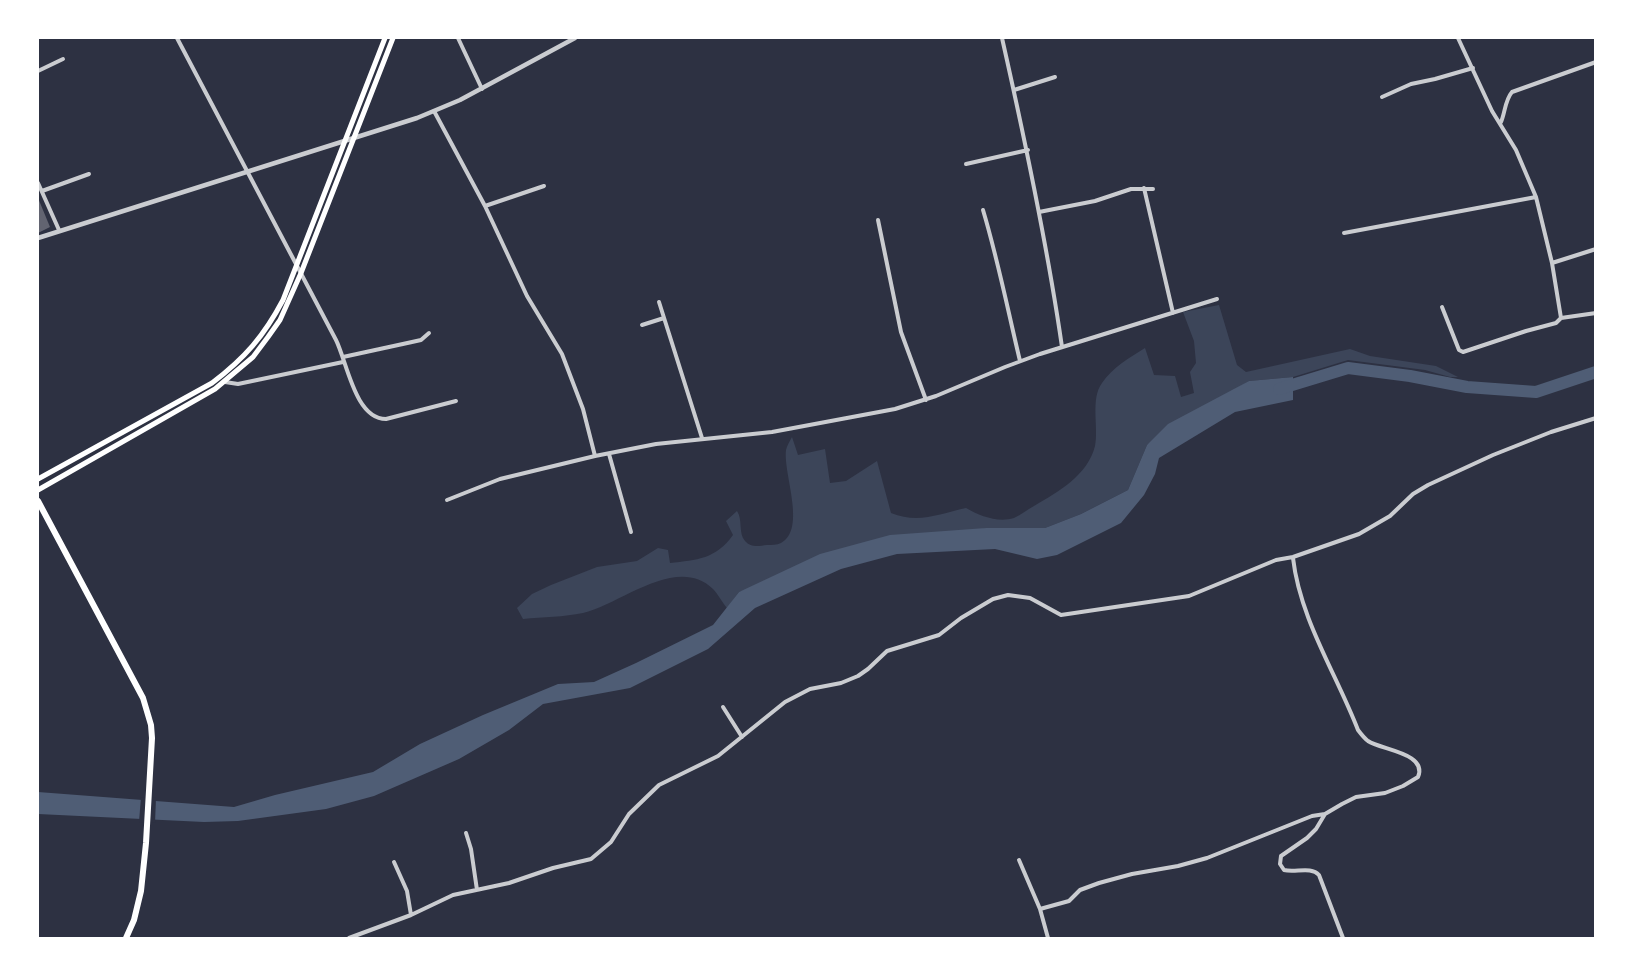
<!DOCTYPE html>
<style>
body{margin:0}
#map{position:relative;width:1633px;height:976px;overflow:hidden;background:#2d3142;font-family:Karla,sans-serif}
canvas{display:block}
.frame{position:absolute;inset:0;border:39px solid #fff;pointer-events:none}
</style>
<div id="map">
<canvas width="1633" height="976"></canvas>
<div class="frame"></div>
</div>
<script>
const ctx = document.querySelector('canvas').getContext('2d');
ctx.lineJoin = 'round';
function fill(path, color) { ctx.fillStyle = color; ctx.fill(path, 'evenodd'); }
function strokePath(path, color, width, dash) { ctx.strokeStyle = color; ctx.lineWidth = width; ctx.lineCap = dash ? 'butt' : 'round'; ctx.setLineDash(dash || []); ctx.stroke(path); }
fill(new Path2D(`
 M1219,305L1237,365L1246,372L1350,349L1370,356L1436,366L1458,377H1450L1425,370L1348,360L1293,377L1249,381L1147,445L1128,490L1081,514L1045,528H986L739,592L727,608C722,602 718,594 713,589C677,554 621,604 583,613C564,617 543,617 523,619L517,608L532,594L551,585L597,567L637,561L658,548L668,550L670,563C697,560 716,559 733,535L726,521L737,511C743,520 738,533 745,541C751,548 759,546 767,545C771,545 777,545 781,543C807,529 783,474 786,450C787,445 790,441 792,437L798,455L825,449L830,483L846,481L877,461L891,513C918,524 939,514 966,508C980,516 998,523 1014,518C1021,515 1028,509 1034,506C1058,492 1088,475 1095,446C1099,428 1090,399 1102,383C1113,367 1129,358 1145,348L1154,375L1175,376L1181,397L1194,393L1190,372L1196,363L1194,341L1183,312Z`), '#3c4559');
fill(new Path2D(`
 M1293,377V400L1235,412L1159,458L1155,474L1144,495L1121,523L1057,555L1037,559L995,549L897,554L841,569L755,608L708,649L630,688L543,704L509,730L459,759L374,796L326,809L238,821L204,822L38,814V792L234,807L275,795L373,772L420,744L483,715L558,684L594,682L636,663L713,625L739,592L820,554L890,535L986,528H1045L1081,514L1128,490L1147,445L1168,424L1249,381Z`), '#4f5d75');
fill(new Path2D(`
 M141,797L156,798L155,823L139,822Z`), '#2d3142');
strokePath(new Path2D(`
 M1279,389L1348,368L1410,376L1467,387L1536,392L1596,372`), '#4f5d75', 12);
fill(new Path2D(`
 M38,198L50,227L38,233Z`), '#626471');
strokePath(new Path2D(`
 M177,38L336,340C347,362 355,419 386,419L456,401
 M458,38L482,89
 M1002,38C1025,140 1047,243 1062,347
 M38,71L63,59
 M1014,90L1055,77
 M1382,97L1411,84L1435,79L1473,68
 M434,111L485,206L527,296L562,354L583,409L595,456
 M1501,122C1505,113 1505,100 1512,92L1596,62
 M966,164L1028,150
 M38,183L59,230
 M1144,188L1173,313
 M42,191L89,174
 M485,206L544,186
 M983,210C998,260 1008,311 1020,361
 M1039,212L1095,201L1131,189H1153
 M878,220L901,332L926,400
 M1344,233L1536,197
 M1552,263L1596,249
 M659,302L702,438
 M1442,307L1459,350L1463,352L1526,331L1556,323L1561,318L1552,263L1536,197L1516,150L1492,111L1458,38
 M1561,318L1596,313
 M642,325L664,318
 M343,357L412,342L421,340L429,333
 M225,382L238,384L343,362
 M609,454L631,532
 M447,500L500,479L595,456L656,444L772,432L895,409L936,396L1005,367L1040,354L1217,299
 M1293,558C1300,619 1336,673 1358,730C1361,734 1364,738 1368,741C1381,750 1428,753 1418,777L1403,786L1385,793L1356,797L1342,804L1325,814L1316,829L1307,838L1281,856L1280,864L1284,870C1295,873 1311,866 1319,875L1343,938
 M723,707L742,737
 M466,833L471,849L477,890
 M1019,860L1040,909L1048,938
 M394,862L407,891L411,915
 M1040,909L1069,901L1080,890L1099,883L1132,874L1178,866L1207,858L1312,816L1325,814
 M349,938L411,915L453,895L509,883L553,868L591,859L611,842L629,814L659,785L718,756L785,702L810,689L841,683L858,676L868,669L887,651L939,635L961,618L993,599L1008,595L1030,598L1061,615L1189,596L1276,560L1293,557L1359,534L1390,516L1413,494L1428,485L1493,455L1551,432L1596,418`), '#caccd0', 4);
strokePath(new Path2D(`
 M38,238L417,118L460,100L575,38`), '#caccd0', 4.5);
strokePath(new Path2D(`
 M38,479L212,383C245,358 264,336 283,300L385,38
 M38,490L215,389L253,357L268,337L280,320L301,273L393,38`), '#fff', 5);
strokePath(new Path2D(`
 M38,501L143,698L151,725L152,738L146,843L141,891L134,920L126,938`), '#fff', 6);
</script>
